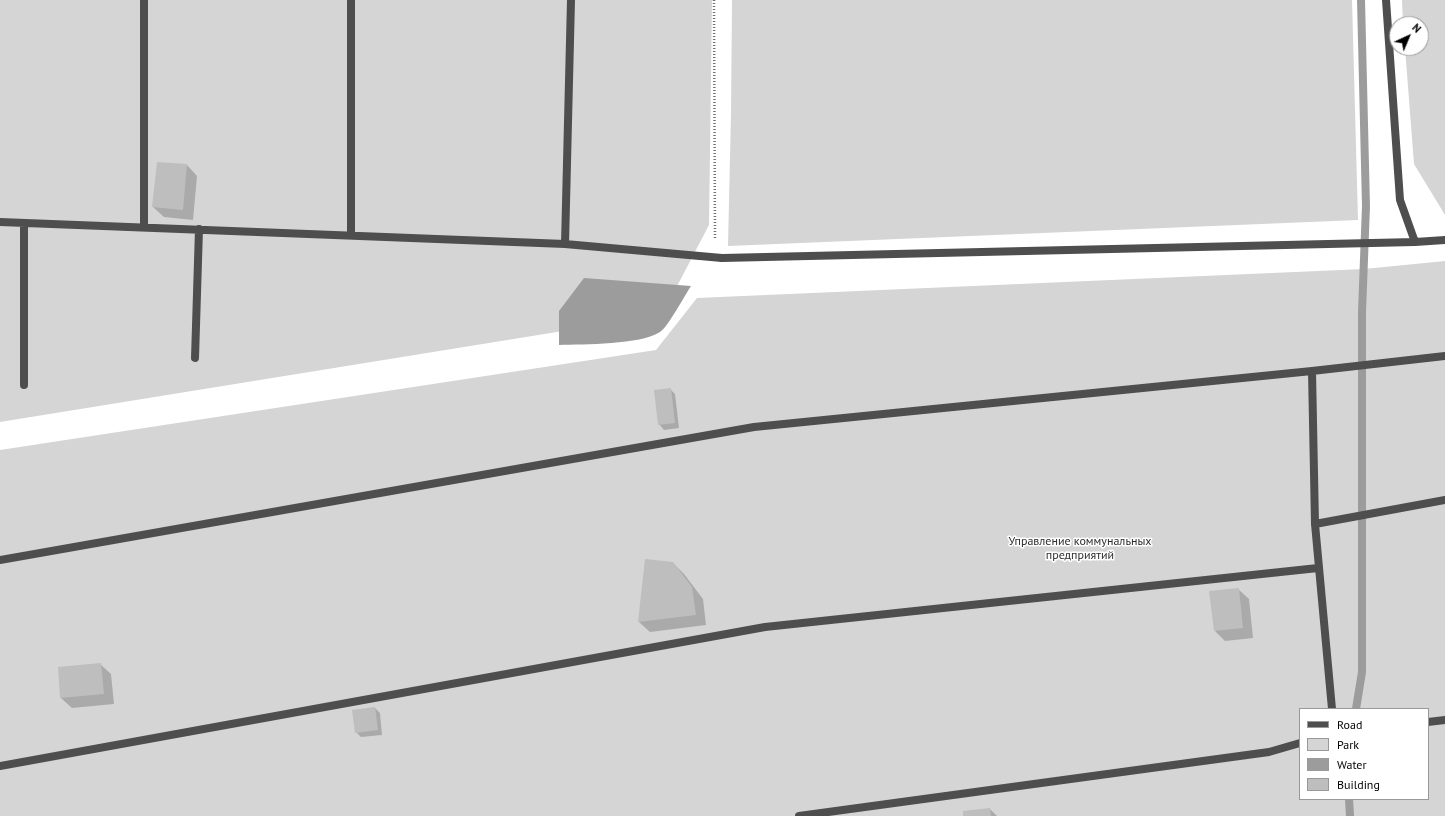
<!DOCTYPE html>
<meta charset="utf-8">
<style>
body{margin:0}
#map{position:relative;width:1445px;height:816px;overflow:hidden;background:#fff;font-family:"PT Sans",sans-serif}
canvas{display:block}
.legend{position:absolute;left:1299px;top:708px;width:130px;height:92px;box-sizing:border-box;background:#fff;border:1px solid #999;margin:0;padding:5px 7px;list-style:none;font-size:12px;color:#000}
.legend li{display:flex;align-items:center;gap:8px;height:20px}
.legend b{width:20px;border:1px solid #999}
.north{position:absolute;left:1389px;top:16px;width:40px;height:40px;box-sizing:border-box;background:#fff;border:1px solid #999;border-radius:50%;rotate:44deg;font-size:11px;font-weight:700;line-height:16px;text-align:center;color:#000}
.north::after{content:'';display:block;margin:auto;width:14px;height:18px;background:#000;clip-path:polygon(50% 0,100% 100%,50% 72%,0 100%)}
</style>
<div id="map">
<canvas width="1445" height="816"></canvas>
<ul class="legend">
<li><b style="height:5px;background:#4e4e4e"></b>Road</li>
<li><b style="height:11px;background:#d5d5d5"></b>Park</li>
<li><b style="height:11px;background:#9c9c9c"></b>Water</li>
<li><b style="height:11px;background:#bebebe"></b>Building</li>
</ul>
<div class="north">N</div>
</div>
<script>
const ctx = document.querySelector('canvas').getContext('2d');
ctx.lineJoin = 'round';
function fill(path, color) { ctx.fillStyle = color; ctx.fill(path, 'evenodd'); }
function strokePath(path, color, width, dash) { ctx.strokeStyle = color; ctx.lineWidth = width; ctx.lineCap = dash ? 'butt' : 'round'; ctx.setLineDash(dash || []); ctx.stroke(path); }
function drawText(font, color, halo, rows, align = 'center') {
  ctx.font = font + ' "PT Sans",sans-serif'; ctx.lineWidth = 3; ctx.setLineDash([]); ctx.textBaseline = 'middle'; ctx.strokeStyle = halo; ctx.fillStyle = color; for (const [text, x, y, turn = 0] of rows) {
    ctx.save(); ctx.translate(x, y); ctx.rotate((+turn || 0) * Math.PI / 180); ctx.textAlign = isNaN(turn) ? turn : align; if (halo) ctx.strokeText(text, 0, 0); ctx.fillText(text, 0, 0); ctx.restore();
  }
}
fill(new Path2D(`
 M0,0H712L709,225L662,315L0,422Z
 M732,0H1352L1358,220L728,246L731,113Z
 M1402,0H1445V215L1414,164L1405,48H1421V24H1403Z
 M1445,261V816H0V450L656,350L697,298L1364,269ZM1300,709H1428V799H1300Z`), '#d5d5d5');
fill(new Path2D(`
 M584,278L691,286C685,295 668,327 660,332C640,345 584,344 559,345V311Z`), '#9c9c9c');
fill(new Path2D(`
 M187,165L197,176L193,220L164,217L153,207Z
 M670,389L675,394L679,428L664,430L659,424Z
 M646,560L673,563L684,574L703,599L706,625L650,632L639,622Z
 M1238,589L1249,599L1253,638L1225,641L1215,631Z
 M100,664L111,674L114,704L72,708L61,698Z
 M375,708L380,713L382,735L361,737L356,732Z
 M990,809L997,816H964Z`), '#0003');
strokePath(new Path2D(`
 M1356,709L1362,672V312L1366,206L1361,0
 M1349,799L1350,816`), '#9c9c9c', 8);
fill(new Path2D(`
 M157,162L187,164L183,210L152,207Z
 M671,388L675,423L658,425L654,390Z
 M645,559L673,562L692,587L696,615L638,622Z
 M1239,588L1243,628L1214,631L1209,591Z
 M101,663L104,694L60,698L58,667Z
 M375,707L378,730L355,733L352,710Z
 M990,808L991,816H963V811Z`), '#bebebe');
strokePath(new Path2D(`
 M714,0L715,239`), '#707070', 2.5, [1, 2]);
strokePath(new Path2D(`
 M144,0V227
 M0,222L565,244L722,258
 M24,223V385
 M351,235V0
 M565,244L571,0
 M195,358L199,229
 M1312,371L1315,524L1332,709
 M1315,524L1445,500
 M0,560L754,427L1312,371L1445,356
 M1428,722L1445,720
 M0,766L765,627L1318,568
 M799,816L1269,752L1300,743`), '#4e4e4e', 8);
strokePath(new Path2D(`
 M1386,0L1400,200L1415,242L1445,240
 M722,258L1415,242`), '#4e4e4e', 8);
drawText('12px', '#2c2c2c', '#fff', [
 ["Управление коммунальных",1080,542],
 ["предприятий",1080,556]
]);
</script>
